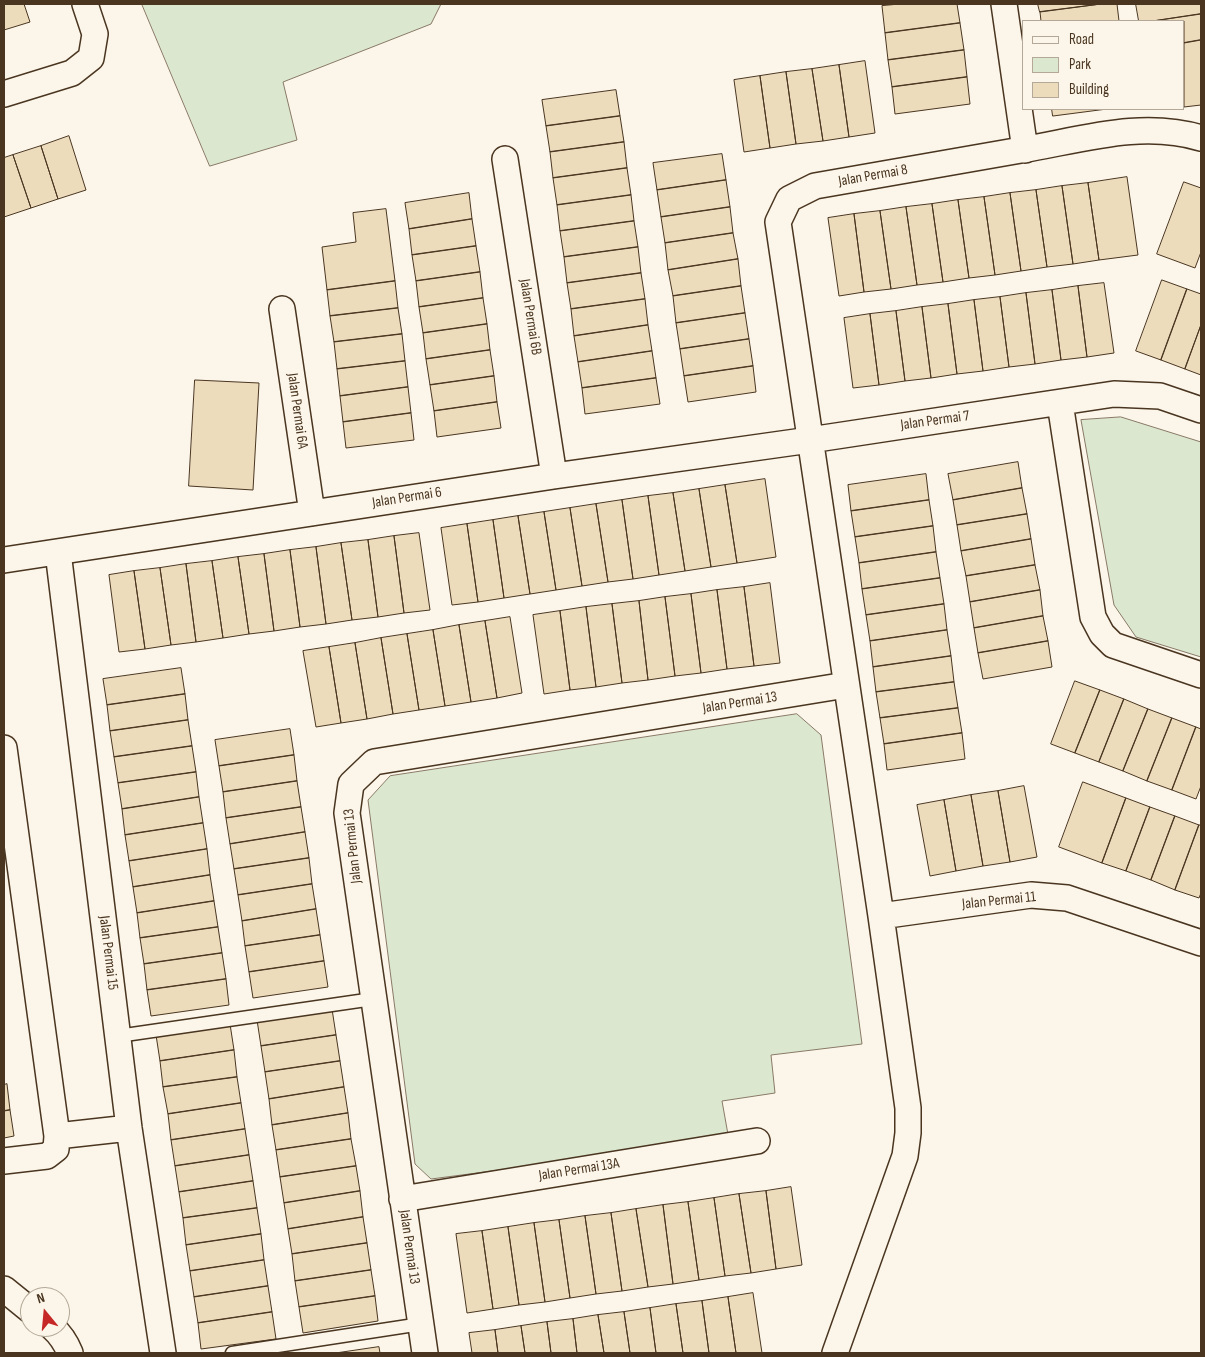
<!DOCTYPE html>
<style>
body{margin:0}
#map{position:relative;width:1205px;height:1357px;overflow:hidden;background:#fbf6e9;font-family:"Sofia Sans Condensed",sans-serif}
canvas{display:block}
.frame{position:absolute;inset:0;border:5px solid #4a3520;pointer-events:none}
.legend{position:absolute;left:1022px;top:20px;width:162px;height:90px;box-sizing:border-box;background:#fbf6e9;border:1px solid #b4a999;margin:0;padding:6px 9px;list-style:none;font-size:15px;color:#4a3520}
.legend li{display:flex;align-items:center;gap:10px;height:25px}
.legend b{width:25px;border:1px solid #b4a999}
.north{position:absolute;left:20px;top:1287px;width:50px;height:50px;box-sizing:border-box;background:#fbf6e9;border:1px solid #b4a999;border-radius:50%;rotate:343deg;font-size:14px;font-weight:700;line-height:20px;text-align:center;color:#4a3520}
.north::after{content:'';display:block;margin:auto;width:18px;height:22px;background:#c62828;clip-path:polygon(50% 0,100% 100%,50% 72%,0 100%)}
</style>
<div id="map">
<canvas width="1205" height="1357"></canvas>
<div class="frame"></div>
<ul class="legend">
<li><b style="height:6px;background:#fbf6e9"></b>Road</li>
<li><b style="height:14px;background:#dce7d0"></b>Park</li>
<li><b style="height:14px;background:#ecdcbc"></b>Building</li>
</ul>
<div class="north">N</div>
</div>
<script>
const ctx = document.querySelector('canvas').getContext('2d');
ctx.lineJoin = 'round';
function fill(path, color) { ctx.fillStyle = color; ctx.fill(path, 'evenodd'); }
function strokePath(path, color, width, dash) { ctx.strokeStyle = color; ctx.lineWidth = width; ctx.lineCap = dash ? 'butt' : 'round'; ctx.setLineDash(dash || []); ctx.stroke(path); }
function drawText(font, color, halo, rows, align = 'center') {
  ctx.font = font + ' "Sofia Sans Condensed",sans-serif'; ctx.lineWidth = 4; ctx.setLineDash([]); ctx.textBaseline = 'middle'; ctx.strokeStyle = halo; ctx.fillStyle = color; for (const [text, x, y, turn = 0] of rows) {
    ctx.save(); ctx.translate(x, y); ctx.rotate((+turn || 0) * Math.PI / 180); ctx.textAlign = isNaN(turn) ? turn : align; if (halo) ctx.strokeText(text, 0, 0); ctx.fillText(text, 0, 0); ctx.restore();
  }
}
const green = new Path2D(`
 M142,4H441L431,24L283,82L297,140L210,166Z
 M1121,417L1201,442V657L1136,637L1114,605L1081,420Z
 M797,714L821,735L862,1044L771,1055L775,1093L722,1101L729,1140L431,1179L415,1164L368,800L390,776Z`);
fill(green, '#dce7d0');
strokePath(green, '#887966', 1);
const building = new Path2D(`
 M4,4H24L30,22L4,30Z
 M900,4H957L960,23L885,33L882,6Z
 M1038,4H1101L1040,12Z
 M1101,4H1117L1119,21H1041L1040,12Z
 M1136,4H1201V14L1153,21H1139Z
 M1201,14V40L1184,43V21H1153Z
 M960,23L964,50L888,60L885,33Z
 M1201,40V105L1184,107V43Z
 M964,50L967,77L892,87L888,60Z
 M865,61L875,133L849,137L839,65Z
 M839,65L849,137L823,141L812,69Z
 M812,69L823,141L796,144L786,72Z
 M786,72L796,144L770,148L760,76Z
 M760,76L770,148L744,152L734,80Z
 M967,77L970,104L895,114L892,87Z
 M616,90L620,116L546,126L542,100Z
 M1052,109H1107L1053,116Z
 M620,116L624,142L550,152L546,126Z
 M69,136L86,190L58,199L41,146Z
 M624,142L627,168L553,178L550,152Z
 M41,146L58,199L31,208L13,155Z
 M722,154L726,180L657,190L653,163Z
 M13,155L31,208L4,217V158Z
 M627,168L631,195L557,205L553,178Z
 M1127,177L1138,255L1099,260L1088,183Z
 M726,180L730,207L661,217L657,190Z
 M1184,182L1201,188V252L1195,268L1157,254Z
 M1088,183L1099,260L1073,264L1062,186Z
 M1062,186L1073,264L1047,267L1036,190Z
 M1036,190L1047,267L1021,271L1010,193Z
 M469,193L472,219L409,229L405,203Z
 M1010,193L1021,271L995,275L984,197Z
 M631,195L634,221L560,231L557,205Z
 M984,197L995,275L969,278L958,200Z
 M958,200L969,278L943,282L932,204Z
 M932,204L943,282L917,285L906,207Z
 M730,207L733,233L665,243L661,217Z
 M906,207L917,285L891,289L880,211Z
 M386,209L395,281L327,290L322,247L356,242L353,213Z
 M880,211L891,289L864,292L854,214Z
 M854,214L864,292L839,296L828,218Z
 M472,219L476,246L412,255L409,229Z
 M634,221L638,247L564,257L560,231Z
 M733,233L738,259L668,270L665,243Z
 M476,246L480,272L416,281L412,255Z
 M638,247L641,273L567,283L564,257Z
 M738,259L741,286L673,296L668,270Z
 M480,272L483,298L419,307L416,281Z
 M641,273L645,299L571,309L567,283Z
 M1162,280L1187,289L1161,360L1136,351Z
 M395,281L398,308L330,316L327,290Z
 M1104,283L1114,353L1087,357L1078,286Z
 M741,286L745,313L676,323L673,296Z
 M1078,286L1087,357L1061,360L1052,290Z
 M1187,289L1201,294V325L1185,369L1161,360Z
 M1052,290L1061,360L1035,364L1026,293Z
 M1026,293L1035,364L1009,367L1000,297Z
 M1000,297L1009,367L983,371L974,300Z
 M483,298L487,324L423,333L419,307Z
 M645,299L648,325L574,336L571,309Z
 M974,300L983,371L957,374L948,304Z
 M948,304L957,374L931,378L922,307Z
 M922,307L931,378L905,381L896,311Z
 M398,308L402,334L334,342L330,316Z
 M896,311L905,381L879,385L870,314Z
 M745,313L749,339L680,349L676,323Z
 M870,314L879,385L853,388L844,318Z
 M487,324L490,350L426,359L423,333Z
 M648,325L652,351L578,362L574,336Z
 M1201,325V375L1185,369Z
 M402,334L405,361L337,369L334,342Z
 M749,339L753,366L684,376L680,349Z
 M490,350L494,376L430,385L426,359Z
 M652,351L656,378L582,388L578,362Z
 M405,361L408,387L340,396L337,369Z
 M753,366L756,392L688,402L684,376Z
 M494,376L497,402L434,411L430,385Z
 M656,378L660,404L585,414L582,388Z
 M195,380L259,383L253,490L189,486Z
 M408,387L411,413L343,422L340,396Z
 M497,402L501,428L437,437L434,411Z
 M411,413L414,440L346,448L343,422Z
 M1018,462L1022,488L953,500L948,474Z
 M926,474L929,500L851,511L848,485Z
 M765,479L776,557L737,563L725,485Z
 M725,485L737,563L711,567L699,489Z
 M1022,488L1027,514L957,525L953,500Z
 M699,489L711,567L685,571L673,493Z
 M673,493L685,571L659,575L648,496Z
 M648,496L659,575L633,579L622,500Z
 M622,500L633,579L608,582L596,504Z
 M929,500L933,526L855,537L851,511Z
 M596,504L608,582L582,586L570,508Z
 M570,508L582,586L556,590L544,512Z
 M544,512L556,590L530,594L518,516Z
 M1027,514L1031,539L961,551L957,525Z
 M518,516L530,594L504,598L493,520Z
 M493,520L504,598L478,602L467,524Z
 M467,524L478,602L452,605L441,528Z
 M933,526L936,552L859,563L855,537Z
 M419,533L430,610L404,613L394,536Z
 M394,536L404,613L378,617L368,540Z
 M1031,539L1035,565L966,576L961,551Z
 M368,540L378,617L352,620L341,543Z
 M341,543L352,620L326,624L316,547Z
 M316,547L326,624L300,627L290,550Z
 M290,550L300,627L274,631L264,554Z
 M936,552L940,578L862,589L859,563Z
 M264,554L274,631L249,634L238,557Z
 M238,557L249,634L223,638L212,561Z
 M212,561L223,638L196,642L186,564Z
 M186,564L196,642L171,645L160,568Z
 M1035,565L1040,590L970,602L966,576Z
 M160,568L171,645L145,649L134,571Z
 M134,571L145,649L119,652L109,575Z
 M940,578L944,604L866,615L862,589Z
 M770,583L780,663L754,666L744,587Z
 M744,587L754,666L727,669L717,590Z
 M717,590L727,669L701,673L691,594Z
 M1040,590L1043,616L974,628L970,602Z
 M691,594L701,673L675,676L665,597Z
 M665,597L675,676L648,680L639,601Z
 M639,601L648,680L622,683L612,604Z
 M612,604L622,683L596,687L586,607Z
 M944,604L947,630L870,641L866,615Z
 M586,607L596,687L570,690L560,611Z
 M560,611L570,690L544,694L533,615Z
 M1043,616L1048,641L978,653L974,628Z
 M510,617L522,693L497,698L485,621Z
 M485,621L497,698L471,702L459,625Z
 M459,625L471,702L445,706L433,630Z
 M433,630L445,706L419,710L407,634Z
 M947,630L951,656L873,667L870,641Z
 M407,634L419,710L393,714L381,638Z
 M381,638L393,714L367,719L355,643Z
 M1048,641L1052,667L983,679L978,653Z
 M355,643L367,719L341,723L329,647Z
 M329,647L341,723L316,727L303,651Z
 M951,656L954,682L876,692L873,667Z
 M181,668L185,694L107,705L103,679Z
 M1075,681L1100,690L1075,753L1051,744Z
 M954,682L958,708L880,718L876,692Z
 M1100,690L1124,699L1099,762L1075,753Z
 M185,694L188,720L110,731L107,705Z
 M1124,699L1148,709L1123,771L1099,762Z
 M958,708L962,733L884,744L880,718Z
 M1148,709L1172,718L1147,781L1123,771Z
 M1172,718L1196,727L1172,790L1147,781Z
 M188,720L192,746L114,757L110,731Z
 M1196,727L1201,729V786L1196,799L1172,790Z
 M290,729L294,755L219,766L215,740Z
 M962,733L965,759L887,770L884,744Z
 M192,746L196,772L118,783L114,757Z
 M294,755L297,781L223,792L219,766Z
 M196,772L199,797L122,809L118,783Z
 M297,781L301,807L226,818L223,792Z
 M1083,782L1126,798L1102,863L1059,847Z
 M1024,786L1037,857L1010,862L998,791Z
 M998,791L1010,862L983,866L971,795Z
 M971,795L983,866L956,871L944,800Z
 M199,797L203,823L125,835L122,809Z
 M1126,798L1150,807L1126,871L1102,863Z
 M944,800L956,871L930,876L917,805Z
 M301,807L305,832L230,844L226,818Z
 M1150,807L1175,816L1151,880L1126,871Z
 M1175,816L1199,825L1175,890L1151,880Z
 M203,823L207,849L129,861L125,835Z
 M1199,825H1201V893L1199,898L1175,890Z
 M305,832L309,858L234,869L230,844Z
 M207,849L210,875L133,887L129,861Z
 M309,858L312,884L238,895L234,869Z
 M210,875L214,901L137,913L133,887Z
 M312,884L316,909L242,921L238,895Z
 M214,901L218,927L140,938L137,913Z
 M316,909L320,935L245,946L242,921Z
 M218,927L222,953L144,964L140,938Z
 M320,935L324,961L249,972L245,946Z
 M222,953L226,979L147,990L144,964Z
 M324,961L328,987L253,998L249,972Z
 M226,979L229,1005L151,1016L147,990Z
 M332,1009L336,1035L261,1046L257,1020Z
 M230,1024L234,1050L160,1061L156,1035Z
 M336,1035L340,1061L265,1072L261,1046Z
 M234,1050L237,1077L163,1087L160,1061Z
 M340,1061L344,1087L269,1099L265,1072Z
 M237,1077L241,1103L168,1114L163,1087Z
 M7,1084L10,1110L4,1111V1085Z
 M344,1087L348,1113L272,1125L269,1099Z
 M241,1103L245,1129L171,1140L168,1114Z
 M10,1110L14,1136L4,1138V1111Z
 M348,1113L351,1139L276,1150L272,1125Z
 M245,1129L249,1155L175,1166L171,1140Z
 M351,1139L356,1166L280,1177L276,1150Z
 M249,1155L253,1181L179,1192L175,1166Z
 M356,1166L360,1191L284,1203L280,1177Z
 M253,1181L257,1208L183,1218L179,1192Z
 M791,1187L802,1265L776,1269L766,1191Z
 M360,1191L363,1217L288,1229L284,1203Z
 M766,1191L776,1269L751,1273L739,1194Z
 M739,1194L751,1273L725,1276L714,1198Z
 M714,1198L725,1276L699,1280L688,1202Z
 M688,1202L699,1280L673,1284L663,1205Z
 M663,1205L673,1284L648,1287L636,1209Z
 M257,1208L261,1234L186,1245L183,1218Z
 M636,1209L648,1287L622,1291L611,1213Z
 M611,1213L622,1291L596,1294L585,1216Z
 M585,1216L596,1294L570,1298L559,1220Z
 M363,1217L367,1243L292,1254L288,1229Z
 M559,1220L570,1298L545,1302L534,1223Z
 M534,1223L545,1302L519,1305L508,1227Z
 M508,1227L519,1305L493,1309L482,1231Z
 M482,1231L493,1309L467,1313L456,1234Z
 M261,1234L264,1260L190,1271L186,1245Z
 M367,1243L371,1270L295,1281L292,1254Z
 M264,1260L268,1286L194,1297L190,1271Z
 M371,1270L375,1296L299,1307L295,1281Z
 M268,1286L272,1312L198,1323L194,1297Z
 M753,1293L762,1353H736L728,1297Z
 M375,1296L378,1321L303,1333L299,1307Z
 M728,1297L736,1353H709L702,1301Z
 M702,1301L709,1353H683L676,1304Z
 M676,1304L683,1353H656L650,1308Z
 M650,1308L656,1353H630L624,1312Z
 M272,1312L276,1339L201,1349L198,1323Z
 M624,1312L630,1353H604L598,1315Z
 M598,1315L604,1353H577L573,1319Z
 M573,1319L577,1353H551L547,1322Z
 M547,1322L551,1353H525L521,1326Z
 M521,1326L525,1353H498L495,1330Z
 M495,1330L498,1353H472L469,1333Z
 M379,1347L380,1353H336Z`);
fill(building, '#ecdcbc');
strokePath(building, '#4a3520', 1);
const lane = new Path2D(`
 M118,1036L373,999
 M232,1353L421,1324`);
const street = new Path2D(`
 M1004,4L1025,150
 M4,94L72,73L91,58L95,34L85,4
 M505,159L554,476
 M282,309L312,513
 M1060,403L1093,617L1102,634L1113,645L1201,675
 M58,552L129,1128L163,1353
 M4,560L554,476L810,440L1114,394L1160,396L1201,410
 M4,748L57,1136L129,1128
 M881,916L1031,895L1067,898L1201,943
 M4,1161L47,1156L56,1149L57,1136
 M402,1199L757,1141
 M4,1289L30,1310
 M52,1327C60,1334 66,1343 70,1353
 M425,1353L347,813L351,784L374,762L846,685
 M835,1353L905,1156L908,1133V1108L881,916L778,222L789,199L815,186C884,174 952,162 1021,150C1081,140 1141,120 1201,138`);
strokePath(lane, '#4a3520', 15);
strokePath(street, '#4a3520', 28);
strokePath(lane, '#fbf6e9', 12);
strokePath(street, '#fbf6e9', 25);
drawText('15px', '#4a3520', '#fbf6e9', [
 ["Jalan Permai 8",873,176,-10],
 ["Jalan Permai 6B",530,317,81],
 ["Jalan Permai 6A",297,411,82],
 ["Jalan Permai 7",935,421,-8],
 ["Jalan Permai 6",407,498,-9],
 ["Jalan Permai 13",740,703,-9],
 ["Jalan Permai 13",353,846,-96],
 ["Jalan Permai 11",999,901,-6],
 ["Jalan Permai 15",108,953,83],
 ["Jalan Permai 13A",579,1170,-9],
 ["Jalan Permai 13",409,1247,82]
]);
</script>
